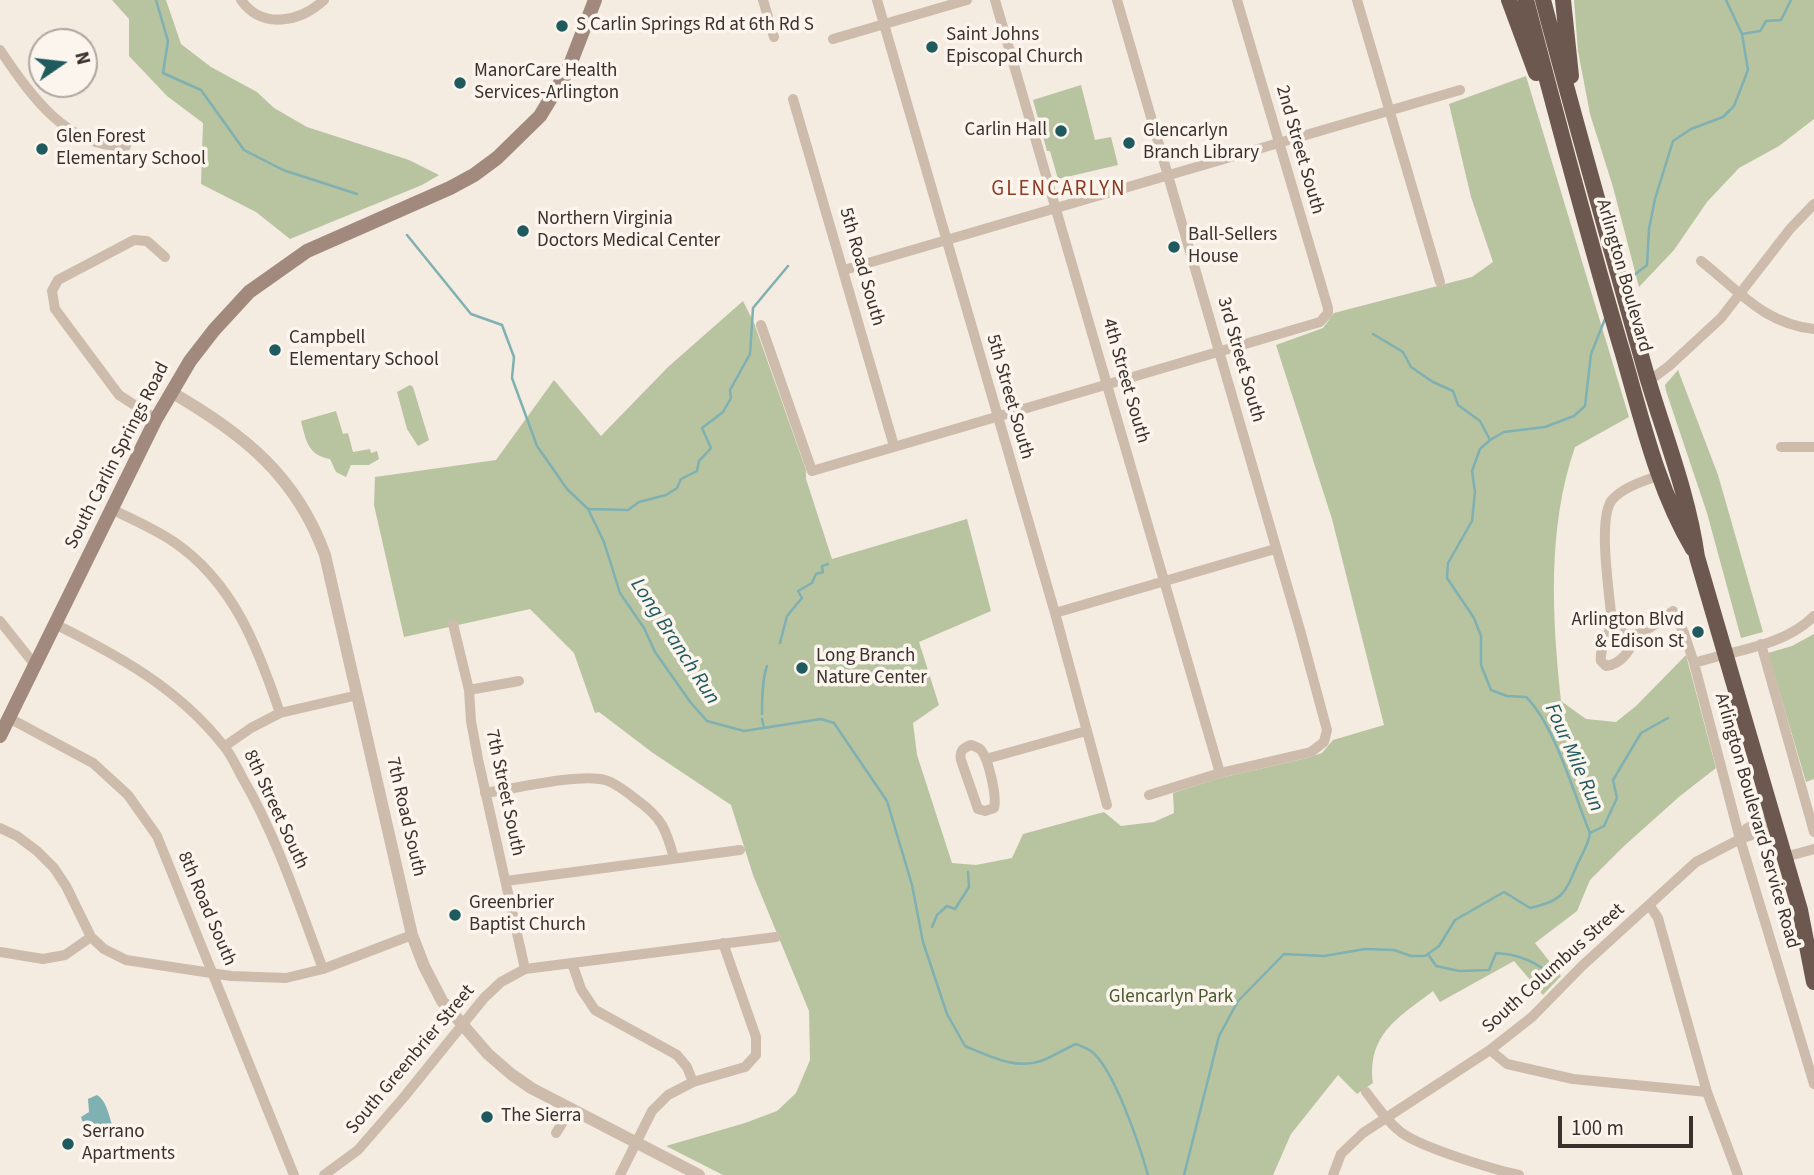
<!DOCTYPE html>
<style>
body{margin:0}
#map{position:relative;width:1814px;height:1175px;overflow:hidden;background:#f4ebe1;font-family:"Source Sans 3",sans-serif}
canvas{display:block}
.north{position:absolute;left:28px;top:28px;width:70px;height:70px;box-sizing:border-box;background:#fbf5ee;border:2px solid #aea6a0;border-radius:50%;rotate:76deg;font-size:19px;font-weight:700;line-height:28px;text-align:center;color:#3b302b}
.north::after{content:'';display:block;margin:auto;width:24px;height:32px;background:#1f5a5e;clip-path:polygon(50% 0,100% 100%,50% 72%,0 100%)}
.scale{position:absolute;left:1558px;top:1116px;width:135px;height:32px;box-sizing:border-box;border:4px solid #3b302b;border-top:0;padding-left:9px;font-size:21px;line-height:24px;white-space:nowrap;color:#3b302b;-webkit-text-stroke:5px #fbf5ee;paint-order:stroke}
</style>
<div id="map">
<canvas width="1814" height="1175"></canvas>
<div class="north">N</div>
<div class="scale">100 m</div>
</div>
<script>
const ctx = document.querySelector('canvas').getContext('2d');
ctx.lineJoin = 'round';
function fill(path, color) { ctx.fillStyle = color; ctx.fill(path, 'evenodd'); }
function strokePath(path, color, width, dash) { ctx.strokeStyle = color; ctx.lineWidth = width; ctx.lineCap = dash ? 'butt' : 'round'; ctx.setLineDash(dash || []); ctx.stroke(path); }
function drawText(font, color, halo, rows, align = 'center') {
  ctx.font = font + ' "Source Sans 3",sans-serif'; ctx.lineWidth = 7; ctx.setLineDash([]); ctx.textBaseline = 'middle'; ctx.strokeStyle = halo; ctx.fillStyle = color; for (const [text, x, y, turn = 0] of rows) {
    ctx.save(); ctx.translate(x, y); ctx.rotate((+turn || 0) * Math.PI / 180); ctx.textAlign = isNaN(turn) ? turn : align; if (halo) ctx.strokeText(text, 0, 0); ctx.fillText(text, 0, 0); ctx.restore();
  }
}
fill(new Path2D(`
 M112,0H166L181,44L211,67L257,92L274,108L307,127L409,160L439,175L422,185L290,239L256,212L201,184L203,123L167,96L129,56V19Z
 M1574,0H1814V119L1779,146L1739,168L1707,202L1674,250L1639,287L1613,187L1590,114L1578,51Z
 M1526,76L1629,417L1575,447C1547,528 1552,617 1561,701L1586,719L1616,722L1636,706L1686,655L1716,768L1680,796L1623,847L1590,880L1577,911L1535,943L1561,976L1543,995L1514,961L1440,1002L1433,991C1400,1017 1367,1033 1373,1083L1357,1094L1338,1075L1291,1134L1273,1175H723L666,1146L745,1123L777,1111L796,1093L810,1060L809,1011L753,875L731,805L653,753L599,712L595,713L574,653L530,609L404,637L374,505L375,477L496,460L554,380L601,436L668,367L743,301L754,323L806,470V479L832,559L967,519L991,611L919,642L939,705L913,723L917,755L952,863L976,865L1012,858L1023,834L1104,812L1121,826L1154,822L1174,813L1173,793L1220,778L1307,758L1322,753L1333,740L1384,725L1332,519L1276,345L1323,328L1334,313L1472,277L1493,262L1471,197L1449,104Z
 M1081,85L1095,140L1111,137L1118,165L1058,179L1050,151H1047L1033,100Z
 M1678,370L1718,475L1763,632L1741,638L1707,513L1666,391L1665,385Z
 M410,385L413,387L429,440L418,446L407,429L397,392Z
 M336,411L343,434L348,433L353,452L370,449L371,453L377,451L379,459L369,465H351L346,477L336,472L330,459C308,455 306,441 301,421Z
 M1814,634V779L1806,782L1768,653L1792,646Z`), '#b8c4a0');
fill(new Path2D(`
 M97,1095C106,1100 109,1115 112,1125L98,1131L94,1123L84,1125L81,1117L89,1112L88,1099Z`), '#7fb0b2');
strokePath(new Path2D(`
 M156,0L168,41L163,73L201,90L244,150L283,170L357,194
 M1742,34L1760,31L1766,21L1781,20L1791,0
 M407,235L471,314L502,325L514,357L512,378L537,446L567,489L588,509L604,542L620,593L644,628L655,652L691,703L707,721L744,731L821,719L834,723L887,801L912,885L923,942L947,1014L965,1046C989,1056 1016,1070 1041,1061C1053,1057 1064,1049 1076,1044C1081,1046 1087,1048 1091,1051C1114,1068 1140,1147 1148,1175
 M1628,280L1647,265L1649,229L1655,199L1673,141L1691,129L1723,117L1734,106L1748,70L1742,34L1726,0
 M1373,334L1403,352L1411,367L1433,382L1453,391L1458,405L1480,421L1490,440
 M589,509L628,510L639,502L666,495L677,488L681,479L697,471L699,461L711,448L702,428L723,412L731,398L730,390L750,354L753,308L788,266
 M780,643L787,616L802,598L798,591L812,583L816,574L823,572L822,566L828,564
 M762,714C762,699 762,680 767,666
 M762,719L764,728
 M1590,833L1604,826L1617,798L1613,780L1641,733L1668,718
 M932,927L937,915L947,906L955,909L969,887L968,872
 M1428,954L1436,966L1459,971L1489,970L1496,953C1519,954 1537,962 1553,977
 M1184,1175L1219,1036L1238,1001L1284,954L1324,956L1365,949L1394,950L1411,956H1425L1439,946L1455,920L1504,892L1530,908C1562,901 1565,894 1577,865C1582,854 1588,846 1590,833C1574,795 1555,725 1526,697L1507,696L1491,690L1481,665V636L1474,618L1447,578L1448,563L1472,521L1475,492L1472,471L1480,449L1490,440L1504,432L1545,427L1574,416L1585,406L1591,354L1605,319`), '#7fb0b2', 2.5);
strokePath(new Path2D(`
 M241,0C262,30 300,22 324,0
 M763,0L774,37
 M877,0L1055,613L1107,805
 M995,0L1220,773
 M1117,0L1300,630L1327,730L1324,742L1311,752L1220,773L1149,795
 M1357,0L1440,282
 M833,39L967,0
 M0,50C30,94 66,148 126,146
 M793,99L894,446
 M1701,261C1738,290 1764,324 1814,329
 M844,270L1460,90
 M761,325L812,471L1320,322L1328,313V308L1237,0
 M1649,381L1669,366L1721,318L1790,229L1814,204
 M156,419L119,395L55,309L52,291L58,280L134,240L147,241L165,257
 M1781,447H1814
 M1660,475C1644,481 1623,487 1612,500C1597,518 1610,597 1612,623C1629,650 1655,624 1673,611L1684,633L1694,663L1740,839L1814,1084
 M111,509C132,519 155,529 174,542C234,583 258,648 280,713
 M1055,613L1275,549
 M0,621L35,665
 M1612,623C1609,634 1599,649 1601,661L1606,666C1623,664 1631,648 1637,634
 M55,624C119,656 178,688 223,745C231,754 236,766 242,777C277,837 299,905 323,969
 M453,624L469,690L471,721L478,759L525,969
 M1761,644L1814,832
 M1694,663C1734,650 1783,647 1814,616
 M469,690L519,681
 M9,718L93,763L128,795L157,836L294,1175
 M971,745C974,746 979,748 981,750C989,760 997,797 994,808L985,811L978,809L961,760C959,751 963,748 971,745Z
 M225,746L251,728L280,713L358,695
 M986,759L1086,731
 M485,793C513,789 580,773 605,780C616,783 628,793 637,800C662,818 666,829 674,858
 M0,828L17,836L37,851L54,868L66,886L91,937L104,949L126,960L231,976L286,978L323,969L412,935
 M1740,838L1747,828L1773,817
 M1785,857L1814,849
 M506,881L740,850
 M1650,906L1658,918L1707,1092L1738,1175
 M0,952L43,959L65,955L91,937
 M572,963L581,989L595,1010L677,1055L687,1067L693,1082
 M1490,1050L1507,1064L1573,1079L1707,1092
 M1366,1092C1377,1106 1387,1122 1402,1133C1423,1148 1492,1169 1519,1175
 M556,1133L571,1109
 M324,1175L358,1150L404,1097L484,998L501,982L525,969L776,937
 M620,1175L652,1111L668,1095L693,1082L745,1067L756,1055V1037L723,943
 M1333,1175L1341,1154L1363,1133L1490,1050L1532,1017L1582,966L1696,862L1740,839L1776,827`), '#cdbbac', 10);
strokePath(new Path2D(`
 M171,392C242,433 296,475 325,555L412,935L424,966L442,1001L488,1054L511,1074L531,1088L699,1175`), '#cdbbac', 12);
strokePath(new Path2D(`
 M0,736L156,419L190,361L214,330L249,292L307,251L450,188L474,175L497,158L540,116L568,70L595,0`), '#a18a7d', 14);
strokePath(new Path2D(`
 M1509,0L1536,73
 M1526,0C1557,118 1588,237 1623,354C1642,420 1658,490 1693,549
 M1543,0C1576,125 1611,249 1646,373C1664,434 1688,493 1697,557L1800,910L1814,982
 M1563,0L1571,76`), '#6c584f', 16);
for (const [x, y, r, color] of [
 [562,26,7,"#1f5a5e"],
 [932,47,7,"#1f5a5e"],
 [460,83,7,"#1f5a5e"],
 [1061,131,7,"#1f5a5e"],
 [1129,143,7,"#1f5a5e"],
 [42,149,7,"#1f5a5e"],
 [523,231,7,"#1f5a5e"],
 [1174,247,7,"#1f5a5e"],
 [275,350,7,"#1f5a5e"],
 [1698,632,7,"#1f5a5e"],
 [802,668,7,"#1f5a5e"],
 [455,915,7,"#1f5a5e"],
 [487,1117,7,"#1f5a5e"],
 [68,1144,7,"#1f5a5e"]
]) { const dot = new Path2D(); dot.arc(x, y, r, 0, 2 * Math.PI); ctx.fillStyle = color; ctx.fill(dot); strokePath(dot, '#fbf5ee', 2.5); }
drawText('19px', '#3b302b', '#fbf5ee', [
 ["S Carlin Springs Rd at 6th Rd S",576,26],
 ["Saint Johns",946,36],
 ["Episcopal Church",946,58],
 ["ManorCare Health",474,72],
 ["Services-Arlington",474,94],
 ["Carlin Hall",1047,131,"right"],
 ["Glencarlyn",1143,132],
 ["Branch Library",1143,154],
 ["Glen Forest",56,138],
 ["Elementary School",56,160],
 ["Northern Virginia",537,220],
 ["Doctors Medical Center",537,242],
 ["Ball-Sellers",1188,236],
 ["House",1188,258],
 ["Campbell",289,339],
 ["Elementary School",289,361],
 ["Arlington Blvd",1684,621,"right"],
 ["& Edison St",1684,643,"right"],
 ["Long Branch",816,657],
 ["Nature Center",816,679],
 ["Greenbrier",469,904],
 ["Baptist Church",469,926],
 ["The Sierra",501,1117],
 ["Serrano",82,1133],
 ["Apartments",82,1155]
], 'left');
drawText('19px', '#3b302b', '#fbf5ee', [
 ["2nd Street South",1299,150,74],
 ["5th Road South",861,267,74],
 ["Arlington Boulevard",1623,276,74],
 ["3rd Street South",1240,360,74],
 ["4th Street South",1125,381,74],
 ["5th Street South",1009,397,74],
 ["South Carlin Springs Road",118,456,-63],
 ["7th Street South",504,793,78],
 ["8th Street South",275,810,65],
 ["7th Road South",405,817,77],
 ["Arlington Boulevard Service Road",1756,821,74],
 ["8th Road South",206,909,67],
 ["South Columbus Street",1554,969,-42],
 ["South Greenbrier Street",411,1060,-50]
]);
drawText('19px', '#4a5a2e', '#fbf5ee', [
 ["Glencarlyn Park",1171,998]
]);
ctx.letterSpacing = '2px';
drawText('21px', '#8c3b22', '#fbf5ee', [
 ["GLENCARLYN",1059,190]
]);
ctx.letterSpacing = '0px';
drawText('italic 21px', '#1f5a5e', '#fbf5ee', [
 ["Long Branch Run",674,642,57],
 ["Four Mile Run",1573,758,66]
]);
</script>
